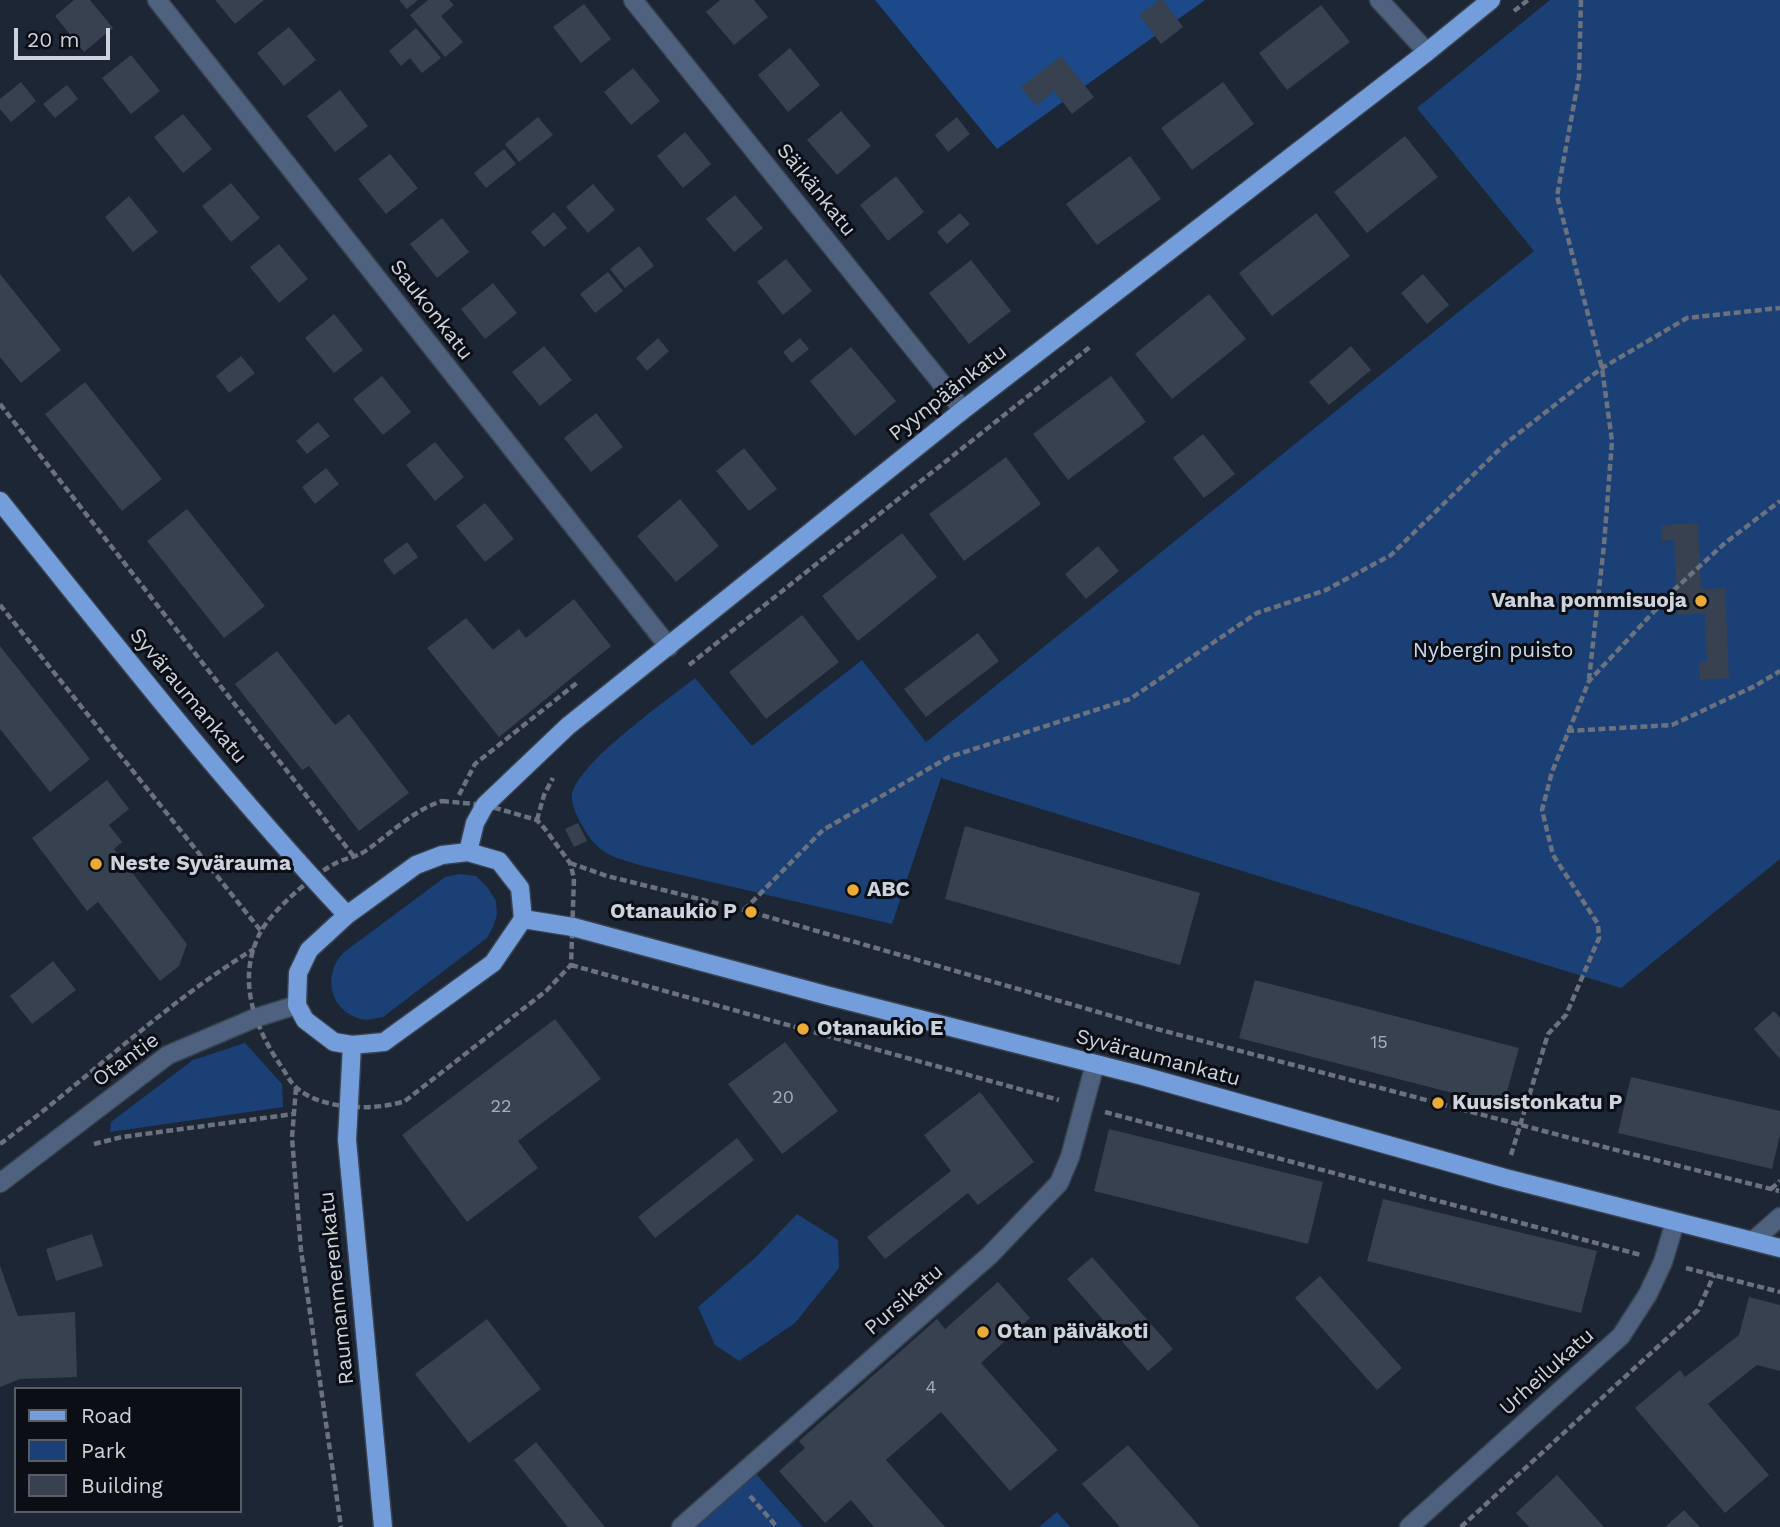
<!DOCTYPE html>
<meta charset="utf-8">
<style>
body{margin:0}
#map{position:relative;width:1780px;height:1527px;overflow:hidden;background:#1d2634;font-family:"Work Sans",sans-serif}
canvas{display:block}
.legend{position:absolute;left:14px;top:1387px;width:228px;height:126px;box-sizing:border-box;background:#0b0f15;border:2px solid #595d65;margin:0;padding:9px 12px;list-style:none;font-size:21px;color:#cdd3dc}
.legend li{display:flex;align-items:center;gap:14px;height:35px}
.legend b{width:35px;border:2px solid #595d65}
.scale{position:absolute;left:14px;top:28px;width:96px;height:32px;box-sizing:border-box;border:4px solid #cdd3dc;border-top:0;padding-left:9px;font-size:21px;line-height:24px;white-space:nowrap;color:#cdd3dc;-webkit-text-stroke:5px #0b0f15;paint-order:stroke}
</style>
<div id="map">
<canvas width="1780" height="1527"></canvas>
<ul class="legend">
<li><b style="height:9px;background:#749edb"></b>Road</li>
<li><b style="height:19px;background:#1b4076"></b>Park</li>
<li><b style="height:19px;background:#374150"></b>Building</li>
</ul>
<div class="scale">20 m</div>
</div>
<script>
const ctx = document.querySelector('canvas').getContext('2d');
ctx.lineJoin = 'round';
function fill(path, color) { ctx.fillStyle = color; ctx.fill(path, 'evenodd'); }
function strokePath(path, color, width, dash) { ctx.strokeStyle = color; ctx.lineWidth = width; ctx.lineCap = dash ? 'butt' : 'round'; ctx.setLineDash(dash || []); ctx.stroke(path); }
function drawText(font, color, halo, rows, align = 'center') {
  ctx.font = font + ' "Work Sans",sans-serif'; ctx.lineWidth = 6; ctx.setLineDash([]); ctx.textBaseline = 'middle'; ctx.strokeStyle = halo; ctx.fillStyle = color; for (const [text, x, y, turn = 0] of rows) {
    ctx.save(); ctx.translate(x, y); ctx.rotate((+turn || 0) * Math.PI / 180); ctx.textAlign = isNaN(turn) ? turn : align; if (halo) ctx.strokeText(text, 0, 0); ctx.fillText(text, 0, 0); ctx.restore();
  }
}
fill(new Path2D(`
 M1550,0H1780V859L1621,988L941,778L892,924L643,866C610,856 598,855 580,822C577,816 571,804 572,796C574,765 669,699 695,678L752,746L862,660L926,742L1534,251L1417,108Z
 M460,874L476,876L488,888L496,901L497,915L493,927L487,938L383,1017C376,1018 368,1021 361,1019C330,1011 322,976 343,953L445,877Z
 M245,1043L282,1084L283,1107L110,1132L111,1122L193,1060Z
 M797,1214L838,1240L839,1268L795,1323L739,1361L715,1345L698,1307L756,1257Z
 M749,1466L803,1527H680Z
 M1057,1512L1070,1527H1039Z`), '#1b4076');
fill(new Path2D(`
 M875,0H1205L997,149Z`), '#1b498a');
fill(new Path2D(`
 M74,0H90L113,28L84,52L55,16Z
 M215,0H264L235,24Z
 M399,0H418L407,9Z
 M428,0H449L454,5L441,16L463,42L445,57L410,15Z
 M720,0H754L768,17L734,45L706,12Z
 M1159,0H1163L1183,27L1161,44L1139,15Z
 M584,4L611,39L581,63L553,27Z
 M1321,5L1350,42L1287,90L1259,53Z
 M289,27L316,60L284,86L257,53Z
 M416,28L441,58L422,73L410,58L401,66L389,51Z
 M790,48L820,85L788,112L758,75Z
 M131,55L160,91L131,114L102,78Z
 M1061,56L1094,97L1072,114L1054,91L1036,106L1021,87Z
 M633,68L660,101L631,125L604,92Z
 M21,82L36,101L11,122L0,109V99Z
 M1223,82L1254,124L1192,170L1161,128Z
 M67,85L78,99L55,118L43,104Z
 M340,90L368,126L335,152L307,116Z
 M841,111L871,146L837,175L807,140Z
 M183,114L212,149L183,173L154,137Z
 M538,117L553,135L519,162L505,144Z
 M957,117L970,134L948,152L935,135Z
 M685,132L711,164L683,188L657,156Z
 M1405,136L1438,177L1367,233L1334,192Z
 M504,149L516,164L486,188L474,173Z
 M390,154L418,188L386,214L358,179Z
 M1130,156L1161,199L1097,245L1066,204Z
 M896,176L924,212L888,241L860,205Z
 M231,183L260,218L231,242L202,206Z
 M593,184L615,210L588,233L566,207Z
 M735,195L763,228L734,252L706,219Z
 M129,196L158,232L133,252L105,217Z
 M554,212L567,228L544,247L531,232Z
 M960,213L970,224L947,244L937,232Z
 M1316,213L1350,256L1272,316L1239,273Z
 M442,218L469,252L437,278L410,244Z
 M279,244L308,279L279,303L250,267Z
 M639,246L654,266L625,288L610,269Z
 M786,259L812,291L783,315L757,282Z
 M971,260L1011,311L969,344L929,293Z
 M608,272L623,291L595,313L580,294Z
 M0,274L61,350L21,383L0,357Z
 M1423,274L1449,305L1427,324L1401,293Z
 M493,283L517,313L485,339L461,309Z
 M1209,294L1246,339L1172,399L1135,354Z
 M334,314L363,350L334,373L305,338Z
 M658,338L669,351L647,371L636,358Z
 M800,338L809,349L792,363L783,352Z
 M544,346L572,380L540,406L512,372Z
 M1351,346L1371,370L1329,405L1309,382Z
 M851,347L896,401L855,436L810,381Z
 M241,356L255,373L229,393L216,376Z
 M382,376L411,412L383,435L353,399Z
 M1111,376L1146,422L1068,480L1033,434Z
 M85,382L162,479L122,511L45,414Z
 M596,413L623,447L591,472L564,438Z
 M318,422L330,436L307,454L296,441Z
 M1203,434L1235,474L1204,498L1173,458Z
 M435,442L464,477L435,501L406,465Z
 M744,448L777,489L749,511L716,471Z
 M1006,457L1041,504L964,561L929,514Z
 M326,468L339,484L315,504L302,487Z
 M680,499L719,546L676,582L637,536Z
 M485,503L514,539L485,562L456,526Z
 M187,509L265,606L224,638L147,541Z
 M1698,523L1701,589L1725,588L1729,678L1700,680L1699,661H1707L1705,613L1678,615L1674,540L1662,541L1661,525Z
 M902,533L937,577L858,641L822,596Z
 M407,542L418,557L394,575L383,560Z
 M1098,546L1119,571L1086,599L1065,574Z
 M574,599L611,646L499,737L427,648L466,618L493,650L519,629L526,638Z
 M802,615L839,662L766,719L729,672Z
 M978,633L999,661L926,717L904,689Z
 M0,646L90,759L50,792L0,729Z
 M277,651L335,725L349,714L409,793L359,831L309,766L302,770L235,684Z
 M107,780L129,809L109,825L122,842L114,849L187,944L179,966L160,981L98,902L87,911L32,838Z
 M578,823L587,841L574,847L565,829Z
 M965,826L1200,893L1180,965L945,899Z
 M53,961L76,990L32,1024L10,996Z
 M1255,980L1519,1048L1503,1106L1239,1038Z
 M1774,1011L1780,1018V1059L1754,1029Z
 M555,1019L601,1079L518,1141L538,1168L467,1222L402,1135Z
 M785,1042L838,1111L782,1154L728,1084Z
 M1631,1077L1780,1111V1135L1772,1169L1618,1133Z
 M980,1092L1034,1162L978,1205L968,1193L885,1259L867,1237L951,1171L924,1135Z
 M1109,1129L1323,1182L1308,1244L1094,1191Z
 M737,1138L754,1160L655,1238L638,1217Z
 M1383,1199L1597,1251L1581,1313L1367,1261Z
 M92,1234L103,1266L56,1281L46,1249Z
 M1092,1257L1173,1349L1148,1371L1067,1279Z
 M0,1266L18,1316L75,1312L77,1377L20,1379L0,1387Z
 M1320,1276L1402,1368L1377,1390L1295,1298Z
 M998,1282L1030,1318L981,1363L1058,1450L1010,1491L941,1412L886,1460L945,1527H874L851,1500L825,1523L779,1471L805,1448L799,1441L937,1319L945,1329Z
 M1749,1297L1780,1305V1371L1757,1365L1708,1404L1769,1475L1725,1513L1635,1408L1680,1370L1685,1377L1739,1335Z
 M487,1319L541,1389L469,1443L415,1374Z
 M536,1442L605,1527H568L514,1460Z
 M1128,1445L1200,1527H1120L1082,1484Z
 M1557,1475L1604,1527H1529L1516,1513Z
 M1684,1510L1700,1527H1665Z`), '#374150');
const minor = new Path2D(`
 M157,0L669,647
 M633,0L963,410
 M1379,0L1427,52
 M0,1183L168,1055L255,1018L297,1005
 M1754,1240L1780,1217
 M681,1527L990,1255L1059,1183L1070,1157L1095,1064
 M1409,1527L1621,1336L1648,1294L1663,1262L1675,1222`);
const major = new Path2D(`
 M0,501C113,642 224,784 347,915
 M468,852L475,823L485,805L568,726L963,410L1427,52L1491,0
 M468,852L499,861L520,888L523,919L493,963L384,1042L352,1045L334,1042L305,1020L297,1005L298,973L309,950L347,915L416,865L442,855Z
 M523,919L573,927L829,996L1143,1076L1505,1178L1780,1248
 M352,1045L347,1140L383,1527`);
strokePath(minor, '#39424f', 21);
strokePath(major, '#39424f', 21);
strokePath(new Path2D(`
 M1581,0L1579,77L1557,196L1602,368L1612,441L1604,545L1589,679
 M1514,11L1528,0
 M0,404L355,858
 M0,605L261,931
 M689,665L1090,347
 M1567,731L1672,725L1755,686L1780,671
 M459,795L475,764L578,682
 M442,801L485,805L537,820L545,829L570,863L574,878L571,965L546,991L405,1101C376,1111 323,1110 298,1089C290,1083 285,1071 279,1063C253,1024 237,978 260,933C271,911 315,873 338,862C349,857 355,858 367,850C391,833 414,810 442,801Z
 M537,820L544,795L553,778
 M570,863L607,876L744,910L1157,1029L1612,1149L1779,1191
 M744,910L823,830L949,757L1130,699L1257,613L1326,590L1391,555L1505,444L1602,368L1687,318L1780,308
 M571,965L1059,1100
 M296,1088L292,1138L301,1250L341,1527
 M1105,1112L1641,1255
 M0,1144C86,1081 162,1005 254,949
 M94,1144L122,1137L294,1114
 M1511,1155L1548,1034L1566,1015L1599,938L1598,924L1553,855L1542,810L1552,772L1589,681L1676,588L1725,543L1780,501
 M1771,1189L1780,1181
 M1686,1268L1780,1292
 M750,1496L777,1527
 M1461,1527L1698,1310L1714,1275`), '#6b727e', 4.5, [7, 3.5]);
strokePath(minor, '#4e6280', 18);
strokePath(major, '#749edb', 18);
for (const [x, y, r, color] of [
 [1701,601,7,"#eaaa38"],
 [96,864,7,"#eaaa38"],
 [853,890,7,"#eaaa38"],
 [751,912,7,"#eaaa38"],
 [803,1029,7,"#eaaa38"],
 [1438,1103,7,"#eaaa38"],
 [983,1332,7,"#eaaa38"]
]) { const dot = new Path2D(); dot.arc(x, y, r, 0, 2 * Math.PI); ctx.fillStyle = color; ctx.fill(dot); strokePath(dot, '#0b0f15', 2.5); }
drawText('18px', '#a8aeb9', null, [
 ["15",1379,1043],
 ["20",783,1098],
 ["22",501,1107],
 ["4",931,1388]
]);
drawText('21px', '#cdd3dc', '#0b0f15', [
 ["Säikänkatu",816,190,51],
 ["Saukonkatu",431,310,52],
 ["Pyynpäänkatu",948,393,-38],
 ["Syväraumankatu",188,696,50],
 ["Syväraumankatu",1158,1058,15],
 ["Otantie",126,1060,-36],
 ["Raumanmerenkatu",337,1288,-96],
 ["Pursikatu",904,1300,-41],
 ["Urheilukatu",1547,1372,-42]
]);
drawText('bold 21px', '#cdd3dc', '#0b0f15', [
 ["Vanha pommisuoja",1687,601,"right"],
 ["Neste Syvärauma",110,864],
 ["ABC",867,890],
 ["Otanaukio P",737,912,"right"],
 ["Otanaukio E",817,1029],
 ["Kuusistonkatu P",1452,1103],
 ["Otan päiväkoti",997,1332]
], 'left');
drawText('21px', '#cddbee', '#0b0f15', [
 ["Nybergin puisto",1493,651]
]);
</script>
